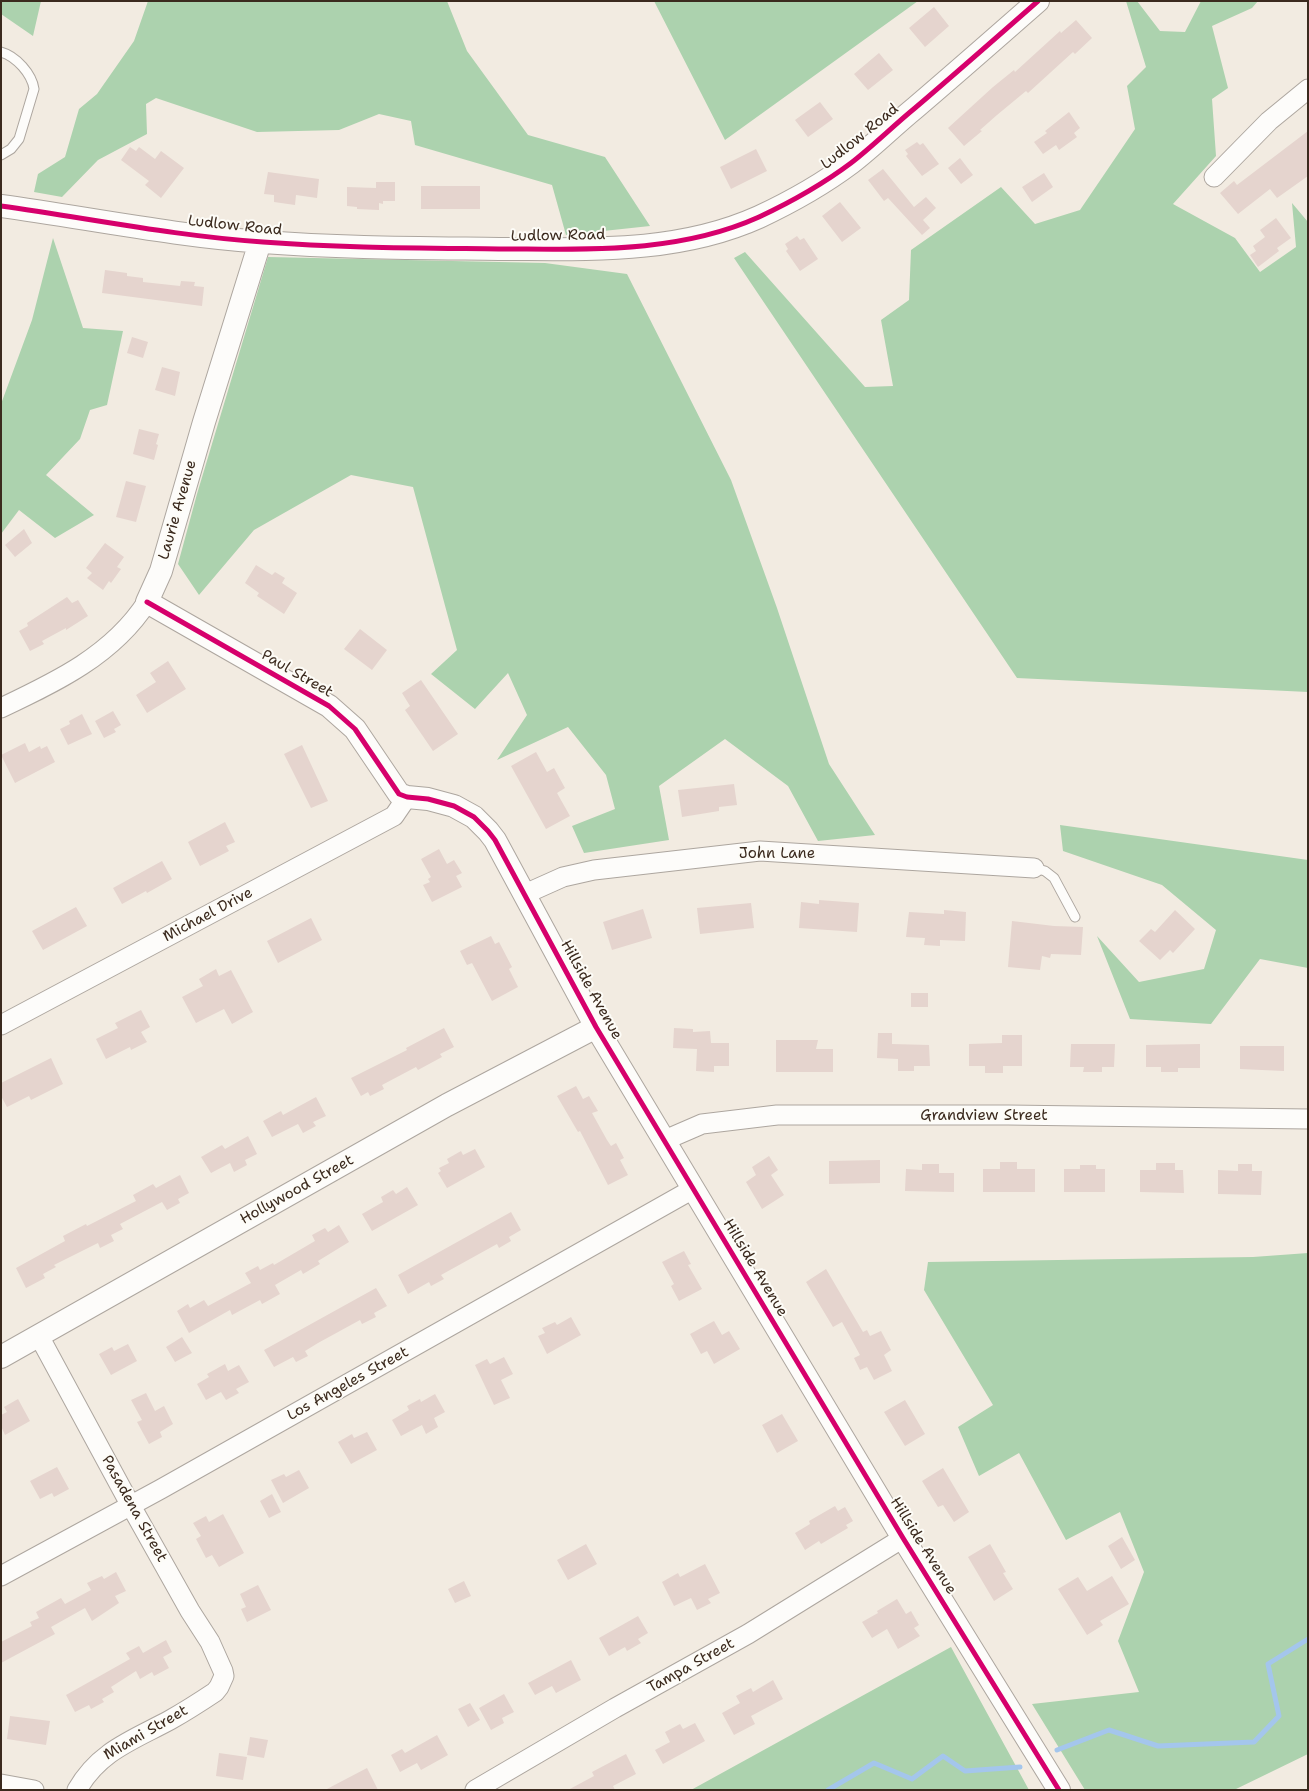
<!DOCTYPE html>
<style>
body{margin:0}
#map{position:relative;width:1309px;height:1791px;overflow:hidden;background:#f2ebe1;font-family:"Shantell Sans",sans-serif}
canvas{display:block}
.frame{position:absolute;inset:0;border:2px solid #3b2a1e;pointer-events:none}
</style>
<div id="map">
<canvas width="1309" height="1791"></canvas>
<div class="frame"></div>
</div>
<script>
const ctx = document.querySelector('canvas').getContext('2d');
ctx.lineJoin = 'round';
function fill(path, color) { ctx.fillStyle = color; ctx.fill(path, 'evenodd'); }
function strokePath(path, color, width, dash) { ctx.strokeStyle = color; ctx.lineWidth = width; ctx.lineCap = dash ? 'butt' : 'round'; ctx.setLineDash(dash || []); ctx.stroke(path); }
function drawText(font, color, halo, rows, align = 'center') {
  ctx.font = font + ' "Shantell Sans",sans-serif'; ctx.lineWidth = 4; ctx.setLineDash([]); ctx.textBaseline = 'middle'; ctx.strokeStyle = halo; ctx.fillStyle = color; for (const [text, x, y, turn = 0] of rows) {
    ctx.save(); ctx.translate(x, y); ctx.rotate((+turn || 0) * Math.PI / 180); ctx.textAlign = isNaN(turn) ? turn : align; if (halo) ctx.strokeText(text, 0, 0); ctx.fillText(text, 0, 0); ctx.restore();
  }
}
fill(new Path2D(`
 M1,1H41L33,36L1,14Z
 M148,1H447L467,51L528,135L605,157L650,226L566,235L552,185L415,145L411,121L379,114L339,130L257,132L156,98L146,104L147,134L98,160L62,197L34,192L38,174L65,157L79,109L97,94L134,41Z
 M654,1H918L725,140Z
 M1126,1H1137L1160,31L1185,32L1201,1H1258L1252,8L1212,26L1228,88L1212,99L1216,156L1173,204L1235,238L1260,272L1296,247L1292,203L1308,222V692L1017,678L734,258L745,252L865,387L893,386L881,320L909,300L911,250L1001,187L1035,224L1080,210L1135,129L1127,86L1146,67Z
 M53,238L83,328L123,331L107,405L90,410L80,439L46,475L94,515L55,538L19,510L1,534V404L32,320Z
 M268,257L545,263L627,274L731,480L777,608L829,764L875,835L818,841L788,786L725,739L659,786L669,840L584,853L572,826L615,809L606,775L568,727L497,760L527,715L508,673L475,709L431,674L457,650L413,487L351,475L254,530L199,595L178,564L197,494Z
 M1060,825L1308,860V968L1260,959L1211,1024L1130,1019L1097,936L1139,982L1204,969L1216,930L1162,885L1063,851Z
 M1308,1253V1754L1234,1790H1085L1032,1704L1139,1692L1118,1641L1144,1572L1120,1512L1066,1540L1019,1453L979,1476L958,1427L993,1405L924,1290L928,1262L1253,1257Z
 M951,1647L1029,1790H691Z`), '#acd2ae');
strokePath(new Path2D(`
 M1057,1750L1109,1730L1158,1746L1254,1742L1279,1716L1268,1664L1308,1639
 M828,1790L874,1763L912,1779L943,1756L965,1771L1020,1767`), '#a4c6ec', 5);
fill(new Path2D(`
 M934,7L949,26L925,47L909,28Z
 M1076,20L1092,38L1075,54L1073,52L1028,93L1026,91L997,115L980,130L982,131L964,146L948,128L993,87L1014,70L1015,72L1060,31L1061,33Z
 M879,53L893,70L868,90L854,74Z
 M820,102L833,119L808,137L795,120Z
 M1069,112L1080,128L1074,133L1077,137L1059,150L1056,145L1043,154L1034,142L1047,133L1045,131Z
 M1308,131V176L1277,198L1270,189L1238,214L1220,193L1234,181L1237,185Z
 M917,142L920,145L923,143L939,164L922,176L906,156L908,154L905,150Z
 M130,147L136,151L139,147L155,159L161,151L184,168L161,198L145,185L149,181L121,160Z
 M756,149L767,171L731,189L720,167Z
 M960,158L973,175L961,184L948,168Z
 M883,169L914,207L926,197L936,208L923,220L930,228L922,235L888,198L884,201L868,180Z
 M268,172L319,179L317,198L296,195L295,205L274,202V195L264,194Z
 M1044,173L1053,187L1032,202L1022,187Z
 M376,182H395V201H383V204L379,203V210L357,209V207L347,206V187L376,188Z
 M421,186H480V209H421Z
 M840,202L861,228L842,242L822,216Z
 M1276,218L1291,238L1277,248L1279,251L1258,267L1250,255L1256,251L1253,246L1265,237L1260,230Z
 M797,236L800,240L804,238L818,259L800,271L786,251L788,249L785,244Z
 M105,270L127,273V276L143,278V282L180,286L181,281L195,282L194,286L204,287L202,306L102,293Z
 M132,337L148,342L143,358L127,353Z
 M162,367L180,372L175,396L155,390Z
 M139,429L159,434L156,444L158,445L154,460L133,454Z
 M126,481L146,486L136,522L116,517Z
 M24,529L32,543L15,557L5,545Z
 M105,543L124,557L117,567L121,569L111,583L109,581L103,590L87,578L92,573L86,568Z
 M256,565L272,575L275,572L285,578L282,583L297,593L284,614L257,596L259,593L245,583Z
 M67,597L72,603L78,600L88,616L66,630V628L42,641L44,644L30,651L19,631L28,626L27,623Z
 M360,629L387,650L372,670L344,649Z
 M168,661L186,689L147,713L136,695L156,682L150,673Z
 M421,680L458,734L433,751L405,710L410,706L402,693Z
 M113,711L121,725L114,729L116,732L104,738L95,721Z
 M82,714L92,734L68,745L60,729L70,724L69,721Z
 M25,743L29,752L40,746L41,749L47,746L55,762L15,783L1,755Z
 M302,745L328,801L311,808L284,754Z
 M536,752L547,772L554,768L565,788L557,793L570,816L546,829L511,766Z
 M734,784L737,805L719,807V811L682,817L678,790Z
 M225,822L235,842L226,846L229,851L200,866L188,842Z
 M439,849L447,864L454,860L462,873L456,876L462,887L432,902L423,885L430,882L428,879L431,877L421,859Z
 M162,861L172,879L147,893L146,891L122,904L113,888Z
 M819,900L859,903L857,932L799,928L801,902L819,904Z
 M751,903L754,928L700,934L697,908Z
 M76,907L87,926L43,950L32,931Z
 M643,909L652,938L612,950L603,922Z
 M944,910L966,912L965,941L940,940V946L924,945L925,938L906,937L909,912L944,914Z
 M1175,910L1195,929L1173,953L1170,950L1160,960L1139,941L1151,929L1155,932Z
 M311,918L322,940L278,963L267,941Z
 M1012,921L1054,926L1083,927L1081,955L1051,954L1050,958L1042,956L1040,970L1008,967Z
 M491,936L495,944L499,942L512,967L509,969L518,987L492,1001L472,963L467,965L460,951Z
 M216,969L219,976L231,970L253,1012L232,1024L224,1009L196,1023L182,997L203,986L199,979Z
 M911,993H928V1007H911Z
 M141,1010L150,1027L141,1032L147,1042L131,1050L130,1047L106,1059L96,1039L118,1028L115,1023Z
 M444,1028L454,1047L440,1054L442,1057L418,1070L416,1067L382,1085L384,1089L370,1096L368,1092L361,1096L351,1078L407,1050L406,1048Z
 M674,1028L693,1029V1032L710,1031L711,1043H729V1066H714V1072L696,1071L697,1049L673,1048Z
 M878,1033H892V1044L929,1045L930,1066H914V1071H898V1059L877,1058Z
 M1002,1035H1022V1066H1003V1073H985V1066H969V1044L1002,1043Z
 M776,1040H818L816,1049H833V1072H776Z
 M1071,1044H1115L1114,1067H1102V1072H1083L1084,1067H1070Z
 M1200,1044V1068H1178V1072H1161V1067H1146V1045Z
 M1240,1046H1284V1071L1240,1069Z
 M51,1058L63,1084L31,1100L29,1096L7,1107L1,1096V1083Z
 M576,1086L583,1099L589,1096L598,1111L592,1113L607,1140L611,1146L616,1143L624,1158L620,1160L628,1175L608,1185L580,1131L578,1132L557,1096Z
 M316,1097L326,1116L313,1122L316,1126L303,1133L298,1124L272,1137L263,1121L281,1111L283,1115Z
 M248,1136L257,1154L245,1160L247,1165L234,1172L230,1163L211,1173L201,1157L222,1145L225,1149Z
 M475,1149L485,1167L447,1188L438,1173L441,1171L439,1168L449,1163L447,1159L461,1151L463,1155Z
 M769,1156L778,1170L771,1175L784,1195L762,1209L746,1182L756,1175L752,1167Z
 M880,1160V1183L829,1184V1161Z
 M1000,1162H1017V1169H1035V1192H983V1169H1000Z
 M1156,1163H1175V1170H1183L1184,1193L1140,1192V1170H1156Z
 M922,1164H939V1173H954V1192L905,1191L906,1169L922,1170Z
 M1238,1164H1252V1171H1262L1261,1195L1218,1194V1170L1238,1171Z
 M1080,1165H1096V1169H1105V1192H1064V1169H1080Z
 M180,1175L189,1193L178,1199L180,1203L167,1210L162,1202L120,1224L123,1229L111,1235L114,1241L100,1248L98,1243L54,1265L56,1267L43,1274L45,1278L26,1288L16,1268L65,1241L63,1236L86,1224L87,1226L136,1201L133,1195L153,1184L156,1188Z
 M407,1187L418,1205L372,1231L362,1214L383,1202L381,1197L393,1190L396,1194Z
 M511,1212L521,1230L509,1237L511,1241L499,1248L497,1244L441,1275L444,1279L431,1286L429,1282L408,1294L398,1275Z
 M339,1225L349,1242L318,1261L320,1264L303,1274L301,1270L275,1285L280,1294L262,1304L260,1300L232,1315L230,1310L189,1333L177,1311L188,1304L190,1308L204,1300L208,1306L251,1283L245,1273L258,1266L260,1270L273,1263L274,1265L315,1241L312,1235L325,1228L328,1232Z
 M684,1251L691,1264L688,1265L702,1289L679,1301L671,1286L674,1284L662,1262Z
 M826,1269L863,1332L867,1330L870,1336L881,1331L891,1350L884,1355L892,1371L874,1380L867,1367L860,1370L854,1358L860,1355L842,1322L833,1327L806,1282Z
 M376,1288L387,1306L374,1313L376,1317L362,1324L360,1320L318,1343L305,1351L308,1356L296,1362L293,1357L274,1367L264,1350Z
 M571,1317L581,1335L547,1354L538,1336L545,1333L542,1328L555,1322L557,1325Z
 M714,1321L722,1335L729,1331L740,1349L714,1364L707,1351L701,1354L690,1334Z
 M182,1337L192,1353L175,1362L166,1347Z
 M128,1344L137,1361L111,1375L99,1354L112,1347L114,1351Z
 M504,1357L513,1374L501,1380L510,1398L494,1405L475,1365L487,1359L490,1364Z
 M225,1364L228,1371L239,1365L249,1382L236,1389L239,1393L226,1400L221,1392L206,1400L197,1384L209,1377L207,1374Z
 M146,1393L155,1411L164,1406L173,1424L160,1432L162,1437L149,1444L137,1422L142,1420L131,1400Z
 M435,1394L445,1412L434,1418L438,1427L426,1434L422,1425L401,1436L392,1420L409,1410L407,1406L420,1399L421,1402Z
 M18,1399L30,1421L5,1435L1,1426V1415L7,1412L4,1407Z
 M905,1400L925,1434L905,1446L884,1412Z
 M782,1414L798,1441L777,1453L762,1425Z
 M367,1432L377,1450L351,1464L338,1442L352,1434L354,1438Z
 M57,1467L69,1489L54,1497L52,1493L40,1499L30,1481Z
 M943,1468L969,1512L954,1522L943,1505L938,1507L922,1481Z
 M299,1470L309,1488L283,1503L271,1480L284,1474L286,1477Z
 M272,1494L281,1512L269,1518L260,1501Z
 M835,1506L838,1511L845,1507L853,1521L846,1525L848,1528L821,1544L819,1541L805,1550L795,1533L810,1524L809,1521Z
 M223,1514L244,1553L219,1567L212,1555L206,1558L196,1539L201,1536L193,1523L206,1516L209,1522Z
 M1122,1537L1135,1560L1121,1569L1108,1546Z
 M586,1544L597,1564L568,1580L557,1560Z
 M990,1544L1006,1572L1003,1573L1013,1589L994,1601L968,1557Z
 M705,1564L720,1593L708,1599L711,1603L697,1610L691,1598L674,1606L662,1582L678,1573L680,1577Z
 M116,1572L126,1591L115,1596L119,1603L92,1621L85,1608L51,1627L55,1634L1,1663V1642L32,1626L30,1622L39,1618L36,1612L61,1598L65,1604L91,1590L87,1583L102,1576L104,1579Z
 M1112,1576L1129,1604L1100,1621L1103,1625L1087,1635L1058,1589L1078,1577L1087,1591Z
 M464,1581L471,1596L455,1603L448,1589Z
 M258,1585L271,1610L247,1622L241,1609L246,1607L240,1594Z
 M897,1599L906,1614L911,1611L919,1625L914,1628L920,1636L898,1649L887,1629L872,1638L862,1622L878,1613L877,1611Z
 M638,1616L648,1633L638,1639L641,1643L627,1651L625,1647L609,1656L599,1638Z
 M166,1640L172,1652L163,1657L169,1668L154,1676L152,1672L140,1679L136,1671L111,1687L114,1692L102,1699L104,1702L91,1709L89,1705L75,1712L66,1695L130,1659L126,1653L139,1646L143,1653Z
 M571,1660L581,1680L556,1693L552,1686L535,1695L528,1683Z
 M773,1680L783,1699L751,1716L755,1724L734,1735L722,1713L740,1703L736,1696L751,1688L753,1692Z
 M504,1694L514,1712L502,1718L504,1723L491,1730L479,1708Z
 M470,1703L480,1720L468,1727L458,1709Z
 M10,1716L50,1721L46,1745L7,1739Z
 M695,1723L705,1741L663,1764L655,1750L670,1742L665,1732L680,1724L683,1729Z
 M437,1735L448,1755L421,1770L417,1763L400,1772L391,1755L402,1749L405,1753Z
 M250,1737L268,1740L264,1758L247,1755Z
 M219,1753L247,1757L243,1780L216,1776Z
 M626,1754L636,1774L613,1786L615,1790H568L594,1776L592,1772Z
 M367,1768L378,1790H325Z`), '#e5d4ce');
const service = new Path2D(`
 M1,52C16,56 32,74 34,89L19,139L11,149L1,155
 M1034,868L1045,871L1054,878L1075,917`);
const minor = new Path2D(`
 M1214,177L1269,121L1308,89
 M1,708C56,682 113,655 147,602
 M525,894L563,877L594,870L760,851L1034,868
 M1,1025L394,816L407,797
 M665,1140L702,1124L777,1115H1008L1308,1119
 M39,1336L131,1506L190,1611L210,1642L223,1671L224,1676L219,1687L215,1692C200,1702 186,1711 170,1720C133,1740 99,1751 77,1790
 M1,1576L161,1489L693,1189
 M1,1784L34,1790
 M475,1790L615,1708L748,1634L903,1538`);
const tertiary = new Path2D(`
 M1,206C88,218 175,236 263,242C341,248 420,248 499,249C586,249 677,254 759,217C791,202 823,184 851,163C873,146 893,126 915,108C956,73 997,37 1038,1
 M260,242L204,422L161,571L147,602L329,706L355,729L399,794L407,797L428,799L454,806L474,817L488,831L495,840L596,1027L903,1538L1059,1790
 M1,1357L447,1105L596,1027`);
strokePath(service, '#ada69f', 11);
strokePath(minor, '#ada69f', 21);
strokePath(tertiary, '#ada69f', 24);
strokePath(service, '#fdfcfa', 9);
strokePath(minor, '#fdfcfa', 19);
strokePath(tertiary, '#fdfcfa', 22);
strokePath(new Path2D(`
 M1,206C88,218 175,236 263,242C341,248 420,248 499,249C586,249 677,254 759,217C791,202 823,184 851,163C873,146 893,126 915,108C956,73 997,37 1038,1
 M147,602L329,706L355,729L399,794L407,797L428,799L454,806L474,817L488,831L495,840L596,1027L903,1538L1059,1790`), '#d6006c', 5);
drawText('15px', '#3b2a1e', '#fdfcf7', [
 ["Ludlow Road",860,137,-39],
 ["Ludlow Road",235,226,6],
 ["Ludlow Road",558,236,-1],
 ["Laurie Avenue",178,510,-74],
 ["Paul Street",297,674,30],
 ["John Lane",777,854],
 ["Michael Drive",208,915,-28],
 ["Hillside Avenue",591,990,61],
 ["Grandview Street",984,1116],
 ["Hollywood Street",297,1190,-29],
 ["Hillside Avenue",755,1268,59],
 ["Los Angeles Street",348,1384,-29],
 ["Pasadena Street",134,1509,61],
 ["Hillside Avenue",923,1546,58],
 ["Tampa Street",691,1666,-29],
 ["Miami Street",146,1733,-30]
]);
</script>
